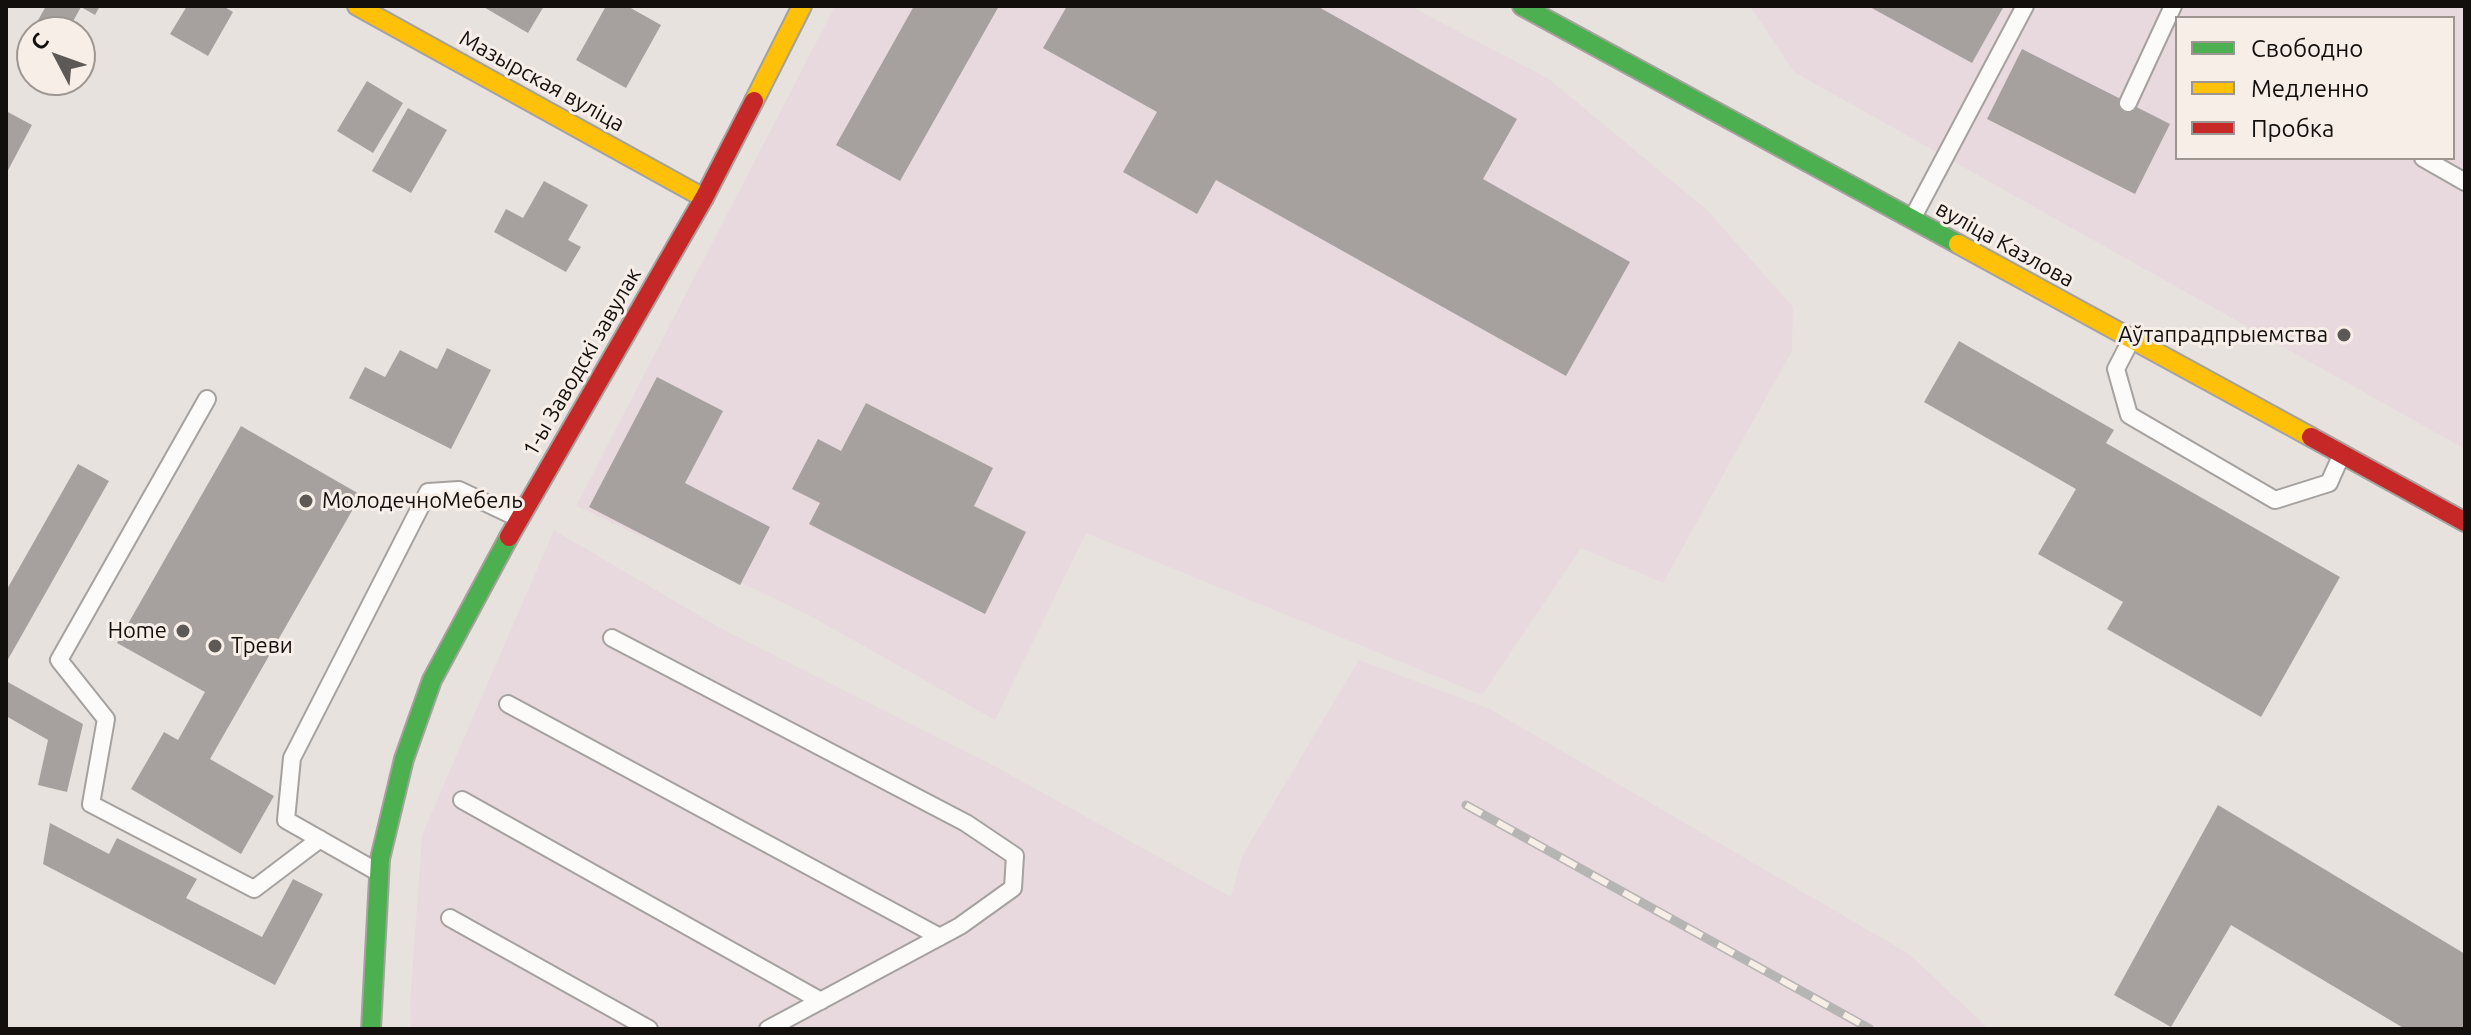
<!DOCTYPE html>
<meta charset="utf-8">
<style>
body{margin:0}
#map{position:relative;width:2471px;height:1035px;overflow:hidden;background:#e8e2de;font-family:Ubuntu,sans-serif}
canvas{display:block}
.frame{position:absolute;inset:0;border:8px solid #120f0d;pointer-events:none}
.legend{position:absolute;left:2175px;top:16px;width:280px;height:144px;box-sizing:border-box;background:#f8eee8;border:2px solid #9c9590;margin:0;padding:10px 14px;list-style:none;font-size:24px;color:#120f0d}
.legend li{display:flex;align-items:center;gap:16px;height:40px}
.legend b{width:40px;border:2px solid #9c9590}
.north{position:absolute;left:16px;top:16px;width:80px;height:80px;box-sizing:border-box;background:#f8eee8;border:2px solid #9c9590;border-radius:50%;rotate:311deg;font-size:22px;font-weight:700;line-height:32px;text-align:center;color:#120f0d}
.north::after{content:'';display:block;margin:auto;width:28px;height:36px;background:#5d5956;clip-path:polygon(50% 0,100% 100%,50% 72%,0 100%)}
</style>
<div id="map">
<canvas width="2471" height="1035"></canvas>
<div class="frame"></div>
<ul class="legend">
<li><b style="height:10px;background:#4caf50"></b>Свободно</li>
<li><b style="height:10px;background:#ffc107"></b>Медленно</li>
<li><b style="height:10px;background:#c62828"></b>Пробка</li>
</ul>
<div class="north">С</div>
</div>
<script>
const ctx = document.querySelector('canvas').getContext('2d');
ctx.lineJoin = 'round';
function fill(path, color) { ctx.fillStyle = color; ctx.fill(path, 'evenodd'); }
function strokePath(path, color, width, dash) { ctx.strokeStyle = color; ctx.lineWidth = width; ctx.lineCap = dash ? 'butt' : 'round'; ctx.setLineDash(dash || []); ctx.stroke(path); }
function drawText(font, color, halo, rows, align = 'center') {
  ctx.font = font + ' Ubuntu,sans-serif'; ctx.lineWidth = 6; ctx.setLineDash([]); ctx.textBaseline = 'middle'; ctx.strokeStyle = halo; ctx.fillStyle = color; for (const [text, x, y, turn = 0] of rows) {
    ctx.save(); ctx.translate(x, y); ctx.rotate((+turn || 0) * Math.PI / 180); ctx.textAlign = isNaN(turn) ? turn : align; if (halo) ctx.strokeText(text, 0, 0); ctx.fillText(text, 0, 0); ctx.restore();
  }
}
fill(new Path2D(`
 M835,6H1410L1549,79L1707,210L1793,307L1792,351L1663,583L1581,548L1482,695L1086,533L995,720L805,613L576,506Z
 M1750,6H2465V449L1794,72ZM2177,18H2453V158H2177Z
 M554,530L722,629L987,762L1231,897L1242,856L1359,660L1490,709L1909,954L1989,1029H411L410,1004L422,835Z`), '#e8d9df');
fill(new Path2D(`
 M46,6H100L95,15L81,7L67,32H32V52L23,47Z
 M187,6H223L233,12L208,56L170,34Z
 M482,6H544L528,33Z
 M606,6H627L661,25L626,88L576,60Z
 M914,6H999L900,181L836,145Z
 M1067,6H1317L1517,119L1483,179L1630,262L1566,376L1216,180L1197,214L1123,172L1157,112L1043,48Z
 M1868,6H2004L1972,63Z
 M2022,49L2170,124L2135,194L1987,119Z
 M367,81L403,103L373,153L337,131Z
 M408,108L447,130L411,193L372,171Z
 M6,111L32,125L6,174Z
 M544,181L588,205L568,240L581,247L566,272L494,232L506,209L523,218Z
 M1959,341L2114,430L2106,443L2340,577L2261,717L2107,629L2123,602L2038,554L2076,489L1924,402Z
 M447,348L491,370L451,449L349,398L365,367L385,377L400,350L437,369Z
 M657,377L723,411L685,483L770,527L740,585L589,507Z
 M866,403L993,468L974,506L1026,532L985,614L809,524L820,503L792,489L818,439L841,451Z
 M241,426L361,495L210,759L274,796L241,854L131,789L164,732L178,740L205,692L117,643Z
 M78,464L109,481L6,663V591Z
 M6,681L83,724L67,792L38,785L48,740L6,716Z
 M2218,805L2465,954V1029H2405L2231,925L2171,1027L2114,995Z
 M50,823L109,854L117,838L197,879L186,898L262,937L293,879L323,894L275,985L43,864Z`), '#a6a19f');
const lane = new Path2D(`
 M2128,103L2173,6
 M2423,158L2465,182
 M1912,219L2025,6
 M2130,342L2116,369L2129,415L2275,500L2329,483L2341,456
 M207,399L59,660L106,719L91,804L254,889L320,839
 M612,638L966,823L1015,856L1013,888L960,926L768,1029
 M508,704L940,937
 M462,800L821,1001
 M374,870L286,820L292,758L428,492L459,490L520,519
 M450,918L649,1029`);
const fast = new Path2D(`
 M1522,6L1958,244
 M371,1029L380,859L404,759L432,680L509,537`);
const slow = new Path2D(`
 M357,6L704,198
 M754,101L802,6
 M1958,244L2311,437`);
const jam = new Path2D(`
 M2311,437L2465,522
 M509,537L704,198L754,101`);
strokePath(lane, '#a5a19e', 20);
strokePath(fast, '#a5a19e', 22);
strokePath(slow, '#a5a19e', 22);
strokePath(jam, '#a5a19e', 22);
strokePath(lane, '#fcfbfa', 16);
strokePath(fast, '#4caf50', 18);
strokePath(slow, '#ffc107', 18);
strokePath(jam, '#c62828', 18);
const rail = new Path2D(`
 M1466,805L1870,1029`);
strokePath(rail, '#b7b5b4', 9);
strokePath(rail, '#f8eee8', 6, [18]);
for (const [x, y, r, color] of [
 [2344,335,8,"#5d5956"],
 [306,501,8,"#5d5956"],
 [183,631,8,"#5d5956"],
 [215,646,8,"#5d5956"]
]) { const dot = new Path2D(); dot.arc(x, y, r, 0, 2 * Math.PI); ctx.fillStyle = color; ctx.fill(dot); strokePath(dot, '#f8eee8', 3); }
drawText('22px', '#120f0d', '#f8eee8', [
 ["Мазырская вуліца",542,81,29],
 ["вуліца Казлова",2005,244,29],
 ["1-ы Заводскі завулак",582,362,-60]
]);
drawText('22px', '#120f0d', '#f8eee8', [
 ["Аўтапрадпрыемства",2328,335],
 ["МолодечноМебель",322,501,"left"],
 ["Home",167,631],
 ["Треви",231,646,"left"]
], 'right');
</script>
